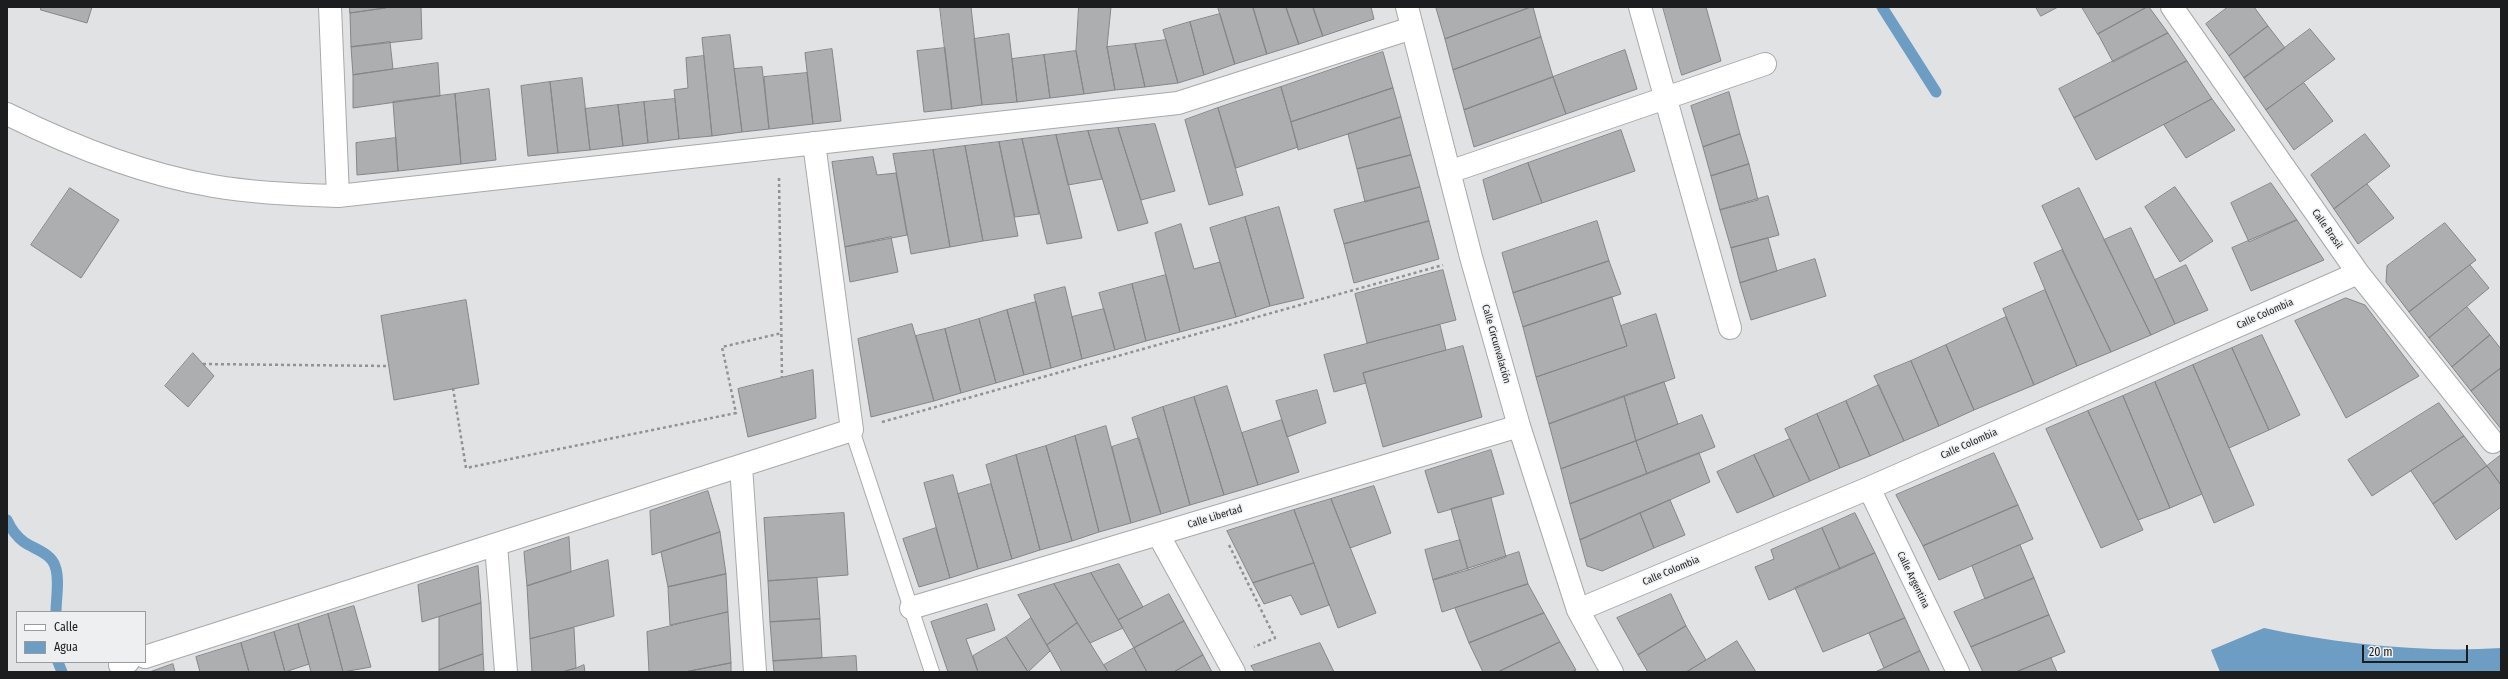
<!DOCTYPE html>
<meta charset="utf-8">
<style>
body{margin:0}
#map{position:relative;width:2508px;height:679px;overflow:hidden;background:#e0e2e4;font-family:"Fira Sans Condensed",sans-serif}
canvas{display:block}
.frame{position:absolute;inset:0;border:8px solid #1c1d1e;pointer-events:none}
.legend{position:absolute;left:16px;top:611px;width:130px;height:52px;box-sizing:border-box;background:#edeff1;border:1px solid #999b9d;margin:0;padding:5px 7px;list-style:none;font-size:12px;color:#1c1d1e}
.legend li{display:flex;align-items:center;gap:8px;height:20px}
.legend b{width:20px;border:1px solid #999b9d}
.scale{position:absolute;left:2362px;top:645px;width:106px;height:18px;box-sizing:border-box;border:2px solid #1c1d1e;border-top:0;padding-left:5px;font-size:12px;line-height:14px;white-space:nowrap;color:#1c1d1e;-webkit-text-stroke:3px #edeff1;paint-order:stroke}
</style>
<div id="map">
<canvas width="2508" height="679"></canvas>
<div class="frame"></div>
<ul class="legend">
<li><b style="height:5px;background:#fff"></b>Calle</li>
<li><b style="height:11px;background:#6e9dc3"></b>Agua</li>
</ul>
<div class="scale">20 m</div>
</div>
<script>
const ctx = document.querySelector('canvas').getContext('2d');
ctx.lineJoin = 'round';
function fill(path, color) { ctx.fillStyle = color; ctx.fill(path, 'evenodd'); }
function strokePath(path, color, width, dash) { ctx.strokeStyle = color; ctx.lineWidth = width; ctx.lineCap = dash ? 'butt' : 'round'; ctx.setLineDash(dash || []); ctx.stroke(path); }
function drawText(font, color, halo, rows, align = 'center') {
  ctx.font = font + ' "Fira Sans Condensed",sans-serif'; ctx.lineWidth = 3; ctx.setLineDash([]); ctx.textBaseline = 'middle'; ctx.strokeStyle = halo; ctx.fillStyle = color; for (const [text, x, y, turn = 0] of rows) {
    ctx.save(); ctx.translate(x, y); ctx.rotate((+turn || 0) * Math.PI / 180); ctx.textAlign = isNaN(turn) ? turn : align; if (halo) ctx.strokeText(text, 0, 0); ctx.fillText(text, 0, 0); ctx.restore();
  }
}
fill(new Path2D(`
 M2264,628C2338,644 2425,653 2501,648V672H2220L2211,650Z`), '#6e9dc3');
strokePath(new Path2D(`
 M1882,7L1936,92
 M7,520C11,529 16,536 24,542C34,549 51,553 55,566C60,579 56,598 56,612
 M58,662L62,672`), '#6e9dc3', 11);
const building = new Path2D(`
 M41,7H92L87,23L41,10Z
 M350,7H386V8L350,13Z
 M421,7L422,39L351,47L350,13L391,7Z
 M940,7H971L982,105L952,109Z
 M1079,7H1111L1107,47L1115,90L1084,94L1076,51Z
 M1218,7H1253L1267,54L1235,64Z
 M1253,7H1286L1299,44L1267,54Z
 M1286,7H1313L1323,36L1299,44Z
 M1313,7H1371L1374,19L1323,36Z
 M1439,7H1531L1445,39L1436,8Z
 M1531,7H1533L1541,37L1453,70L1445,39Z
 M1663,7H1706L1721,61L1682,75Z
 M2036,7H2058L2041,16Z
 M2082,7H2147L2098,34Z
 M2147,7H2149L2168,33L2113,62L2098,34Z
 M2228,7H2254L2268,26L2229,56L2206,24Z
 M1220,14L1235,64L1204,75L1190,22Z
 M1190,22L1204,75L1178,83L1163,30Z
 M2268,26L2285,48L2244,78L2229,56Z
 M2310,29L2335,59L2266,110L2244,78Z
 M2168,33L2187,61L2074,118L2059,89Z
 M1009,34L1017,102L982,105L974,39Z
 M730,35L742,132L712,136L702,38Z
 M1541,37L1553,77L1464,110L1453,70Z
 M1166,40L1178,83L1145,87L1135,44Z
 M390,42L393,69L353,75L351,47Z
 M1135,44L1145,87L1115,90L1107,47Z
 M945,48L952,109L924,112L917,51Z
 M832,49L841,121L813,124L805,53Z
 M1625,50L1637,89L1566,114L1553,77Z
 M1076,51L1084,94L1050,98L1044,55Z
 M1383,52L1393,88L1291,122L1281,87Z
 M1044,55L1050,98L1017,102L1012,59Z
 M704,56L712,136L679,139L674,90L688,88L686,58Z
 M2187,61L2212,99L2096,160L2074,118Z
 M438,63L440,96L353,108V75Z
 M762,67L769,129L742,132L734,69Z
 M807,73L813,124L769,129L764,77Z
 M1553,77L1566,114L1474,147L1464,110Z
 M582,78L590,150L558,153L550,82Z
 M550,82L558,153L528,156L521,86Z
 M2304,83L2333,121L2294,150L2266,110Z
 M1281,87L1298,147L1236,168L1218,108Z
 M1393,88L1401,117L1298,150L1291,122Z
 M489,89L496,160L461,164L455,94Z
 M1729,92L1740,134L1703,147L1691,106Z
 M455,94L461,164L398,171L393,102Z
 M675,99L679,139L648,143L644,102Z
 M2212,99L2235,130L2186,158L2164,125Z
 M644,102L648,143L623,146L618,105Z
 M618,105L623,146L590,150L585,109Z
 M1218,108L1243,195L1209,205L1185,120Z
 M1401,117L1411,155L1357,169L1348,134Z
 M1155,124L1175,191L1141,200L1118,128Z
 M1118,128L1148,223L1118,231L1088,131Z
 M1621,130L1635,171L1542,203L1528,163Z
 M1088,131L1102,179L1068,185L1056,135Z
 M1740,134L1749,164L1711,176L1703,147Z
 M2365,134L2390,166L2334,209L2311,175Z
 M1056,135L1082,238L1047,244L1022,139Z
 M396,138L398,171L357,175L356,143Z
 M1022,139L1039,214L1015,217L999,142Z
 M999,142L1018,236L983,241L965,146Z
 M965,146L983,241L950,247L933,150Z
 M933,150L950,247L911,254L893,154Z
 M1411,155L1420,187L1365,202L1357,169Z
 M873,157L877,175L896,173L907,235L845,247L832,162Z
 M1528,163L1542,203L1493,220L1483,180Z
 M1749,164L1758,200L1720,210L1711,176Z
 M2271,183L2297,220L2249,242L2231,203Z
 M2367,184L2394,218L2358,244L2334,209Z
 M1420,187L1429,221L1344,244L1334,210Z
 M2175,187L2213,241L2180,262L2145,207Z
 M70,188L119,220L81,278L31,245Z
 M2079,188L2151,335L2111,352L2042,206Z
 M1768,196L1779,235L1731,248L1720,210Z
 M1279,207L1304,298L1270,306L1245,217Z
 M1245,217L1270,306L1236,317L1210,228Z
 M2297,220L2324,260L2251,291L2232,248Z
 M1429,221L1439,259L1354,283L1344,244Z
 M1597,221L1609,261L1513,293L1502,253Z
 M2445,223L2476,260L2409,312L2386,282L2387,266Z
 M1181,224L1194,269L1220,262L1236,317L1180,332L1155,233Z
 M2131,228L2175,324L2151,335L2104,240Z
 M891,237L898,272L850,282L845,247Z
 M1768,238L1777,271L1740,283L1731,248Z
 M2062,250L2111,352L2077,366L2034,263Z
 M1815,259L1826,296L1751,320L1740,283Z
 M1609,261L1621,294L1523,327L1513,293Z
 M2186,265L2208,310L2175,324L2155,280Z
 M2470,265L2489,288L2429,338L2409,312Z
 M1443,270L1456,320L1367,343L1355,294Z
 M1166,275L1180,332L1146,341L1132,284Z
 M1132,284L1146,341L1115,350L1099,293Z
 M1065,287L1082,359L1051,368L1034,295Z
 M2045,290L2077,366L2034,385L2003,309Z
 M1612,297L1627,346L1536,377L1523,327Z
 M2346,298L2365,305L2419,376L2346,418L2295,321Z
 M466,300L479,384L394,400L381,316Z
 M1036,302L1051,368L1024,375L1007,310Z
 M2467,307L2490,335L2452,367L2429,338Z
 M1104,309L1115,350L1082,359L1072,317Z
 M1007,310L1024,375L996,383L979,319Z
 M1656,314L1675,378L1549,424L1536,377L1627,346L1621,326Z
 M2006,317L2034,385L1974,410L1946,345Z
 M979,319L996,383L961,393L945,329Z
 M912,324L934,401L871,417L858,339Z
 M1440,325L1446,350L1363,373L1366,383L1334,392L1324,355Z
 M945,329L961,393L934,401L916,336Z
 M2262,335L2300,415L2269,430L2232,348Z
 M2490,335L2501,349V368L2471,391L2452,367Z
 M1946,345L1974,410L1939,426L1911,361Z
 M1463,346L1482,417L1383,447L1363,373Z
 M2232,348L2269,430L2229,448L2193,365Z
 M193,353L214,376L188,407L165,386Z
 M1911,361L1939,426L1904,441L1874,376Z
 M2193,365L2254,505L2214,523L2155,382Z
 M2501,368V429L2471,391Z
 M813,370L816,418L748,437L738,389Z
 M1664,382L1678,424L1636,441L1624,396Z
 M2155,382L2202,494L2170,508L2123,396Z
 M1879,385L1904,441L1870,456L1846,401Z
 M1227,386L1258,485L1224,495L1194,397Z
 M1317,390L1326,423L1287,437L1276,401Z
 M1624,396L1636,441L1561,469L1549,424Z
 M2123,396L2170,508L2138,520L2088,411Z
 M1194,397L1224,495L1190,505L1163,407Z
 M1846,401L1870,456L1840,468L1817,414Z
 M2439,403L2464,436L2372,496L2348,460Z
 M1163,407L1190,505L1161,514L1132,418Z
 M2088,411L2143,530L2101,548L2046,429Z
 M1817,414L1840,468L1810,481L1785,429Z
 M1702,415L1715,447L1647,474L1636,441Z
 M1282,420L1299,472L1258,485L1242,433Z
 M1106,426L1131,523L1099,532L1075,436Z
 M1075,436L1099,532L1072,541L1046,446Z
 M2464,436L2487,466L2433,504L2411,471Z
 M1139,438L1161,514L1131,523L1112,447Z
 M1790,439L1810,481L1774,497L1754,455Z
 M1636,441L1647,474L1570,504L1561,469Z
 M1046,446L1072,541L1040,550L1016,455Z
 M1491,450L1504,494L1438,513L1425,471Z
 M1699,453L1710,482L1580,540L1570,504Z
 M1994,453L2018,505L1923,546L1896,495Z
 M1016,455L1040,550L1012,559L986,465Z
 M1754,455L1774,497L1737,513L1717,472Z
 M2501,455V485L2487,466Z
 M2487,466L2501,485V507L2456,540L2433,504Z
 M953,475L978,569L950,578L924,483Z
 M991,484L1012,559L978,569L958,494Z
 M1374,486L1391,533L1350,548L1331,499Z
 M708,491L720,532L652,555L650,511Z
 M1491,498L1506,557L1468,570L1451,509Z
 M1331,499L1376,613L1338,628L1294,510Z
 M1670,500L1685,535L1654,548L1640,513Z
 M2018,505L2033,539L1939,580L1923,546Z
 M1294,510L1314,563L1253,583L1227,531Z
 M844,513L848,575L768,581L764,518Z
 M1640,513L1654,548L1602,571L1587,566L1580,540Z
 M1855,513L1875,553L1840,569L1822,528Z
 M936,528L950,578L919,587L903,539Z
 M1822,528L1840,569L1769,600L1755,567L1774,559L1771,550Z
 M720,532L726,574L668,587L661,552Z
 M569,537L571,572L527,586L524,552Z
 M1460,540L1468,570L1433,580L1425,550Z
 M2020,545L2034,578L1985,599L1972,566Z
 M1519,552L1528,584L1442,612L1433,580Z
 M1875,553L1905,618L1823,652L1795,588Z
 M608,560L614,616L530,639L527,586Z
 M1314,563L1329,605L1301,615L1291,595L1264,604L1253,583Z
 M1119,564L1143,607L1118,620L1091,573Z
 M478,566L481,603L422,622L418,585Z
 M1091,573L1123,628L1090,643L1054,584Z
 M726,574L728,612L670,625L668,587Z
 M817,578L820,619L770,622L768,581Z
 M2034,578L2049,615L1971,647L1954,612Z
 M1054,584L1077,623L1047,645L1018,595Z
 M1528,584L1544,613L1469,643L1455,608Z
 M1169,594L1184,621L1134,648L1118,620Z
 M1671,594L1686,626L1638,655L1617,618Z
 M481,603L483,654L439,670V617Z
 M987,604L995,630L966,639L978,672H948L931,622Z
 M354,606L371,667L343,672L328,614Z
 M728,612L731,663L685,672H649L647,632Z
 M1544,613L1560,642L1498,672H1483L1469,643Z
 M328,614L343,672H311L298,624Z
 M2049,615L2065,652L2016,672H1983L1971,647Z
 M1031,618L1050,651L1028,672L1006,637Z
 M1905,618L1920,651L1884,668L1869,633Z
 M820,619L822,658L773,661L770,622Z
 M1184,621L1203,655L1174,672H1147L1134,648Z
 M1077,623L1090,643L1108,672H1062L1047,645Z
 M298,624L309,664L285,672L274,632Z
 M1686,626L1706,660L1686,672H1648L1638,655Z
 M574,628L576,668L562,672H532L530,639Z
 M274,632L285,672H249L241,643Z
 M1006,637L1028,672H978L973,656Z
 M1737,641L1756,672H1686L1706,660Z
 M1560,642L1576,670L1571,672H1498Z
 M241,643L249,672H200L196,657Z
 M1320,643L1334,672H1255L1251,666Z
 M1134,648L1147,672H1108L1104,665Z
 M1920,651L1930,672H1875L1884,668Z
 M483,654L484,672H439V670Z
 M1203,655L1212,672H1174Z
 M856,656L857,672H774L773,661Z
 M2051,658L2057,672H2016Z
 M731,663V672H685Z
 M173,664L175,672H150Z
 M584,665L585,672H562L576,668Z`);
fill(building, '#acaeaf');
strokePath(building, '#848687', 1);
const lane = new Path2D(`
 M852,430L932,672`);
const street = new Path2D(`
 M330,7L338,196
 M1407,7L1471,257L1519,426L1578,610L1612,672
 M1640,7L1730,328
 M2172,7L2358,273L2493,442
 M7,114C72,146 141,174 213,186C254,193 296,195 338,196L1178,103L1412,28
 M1449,172L1765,64
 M741,466L755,672
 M1869,488L1958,672
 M1158,534L1234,672
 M496,545L506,672
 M911,608L1519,426
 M1578,610L1869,488L2358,273
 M145,657L852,430L814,143
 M120,665L128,662`);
strokePath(lane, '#a7a9ab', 16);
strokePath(street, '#a7a9ab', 24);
strokePath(new Path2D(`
 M779,178L782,378
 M203,364L388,366
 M453,388L466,468L736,413L722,347L782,333
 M882,422L1443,265
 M1229,545L1275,638L1254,647`), '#909293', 2.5, [3, 3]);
strokePath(lane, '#fff', 14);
strokePath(street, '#fff', 22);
drawText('10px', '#1c1d1e', '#edeff1', [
 ["Calle Brasil",2327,229,55],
 ["Calle Colombia",2265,314,-24],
 ["Calle Circunvalación",1496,344,74],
 ["Calle Colombia",1969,444,-24],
 ["Calle Libertad",1215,517,-17],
 ["Calle Colombia",1671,571,-23],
 ["Calle Argentina",1913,580,64]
]);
</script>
